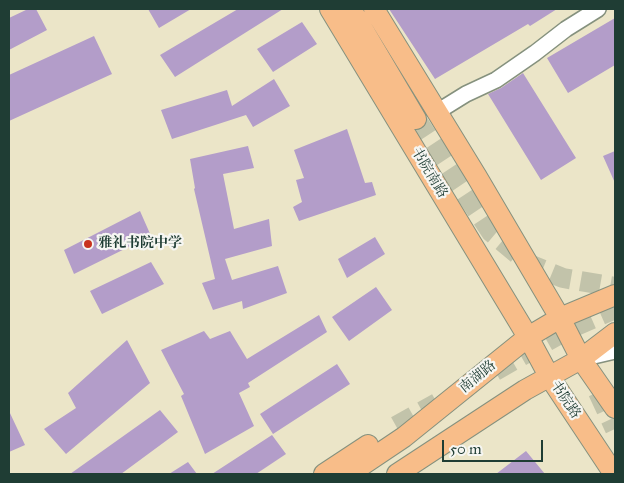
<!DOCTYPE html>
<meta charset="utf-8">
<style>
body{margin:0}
#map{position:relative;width:624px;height:483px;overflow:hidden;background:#ebe5c8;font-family:"IM FELL Great Primer",serif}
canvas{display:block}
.frame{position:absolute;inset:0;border:10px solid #1f3d34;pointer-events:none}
.scale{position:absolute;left:442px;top:440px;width:101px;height:22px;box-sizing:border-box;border:2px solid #1f3d34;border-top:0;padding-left:6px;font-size:15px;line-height:18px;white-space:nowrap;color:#1f3d34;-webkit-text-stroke:4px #f6f6f2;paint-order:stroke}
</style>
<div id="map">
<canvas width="624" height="483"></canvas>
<div class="frame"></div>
<div class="scale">50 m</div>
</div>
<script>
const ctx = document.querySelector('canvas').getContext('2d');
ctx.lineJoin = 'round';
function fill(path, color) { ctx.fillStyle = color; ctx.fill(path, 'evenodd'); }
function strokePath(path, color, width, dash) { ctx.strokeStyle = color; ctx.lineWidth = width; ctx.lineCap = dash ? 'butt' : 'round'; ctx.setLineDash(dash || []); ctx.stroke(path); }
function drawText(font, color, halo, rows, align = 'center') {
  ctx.font = font + ' "IM FELL Great Primer","Noto Serif SC",serif'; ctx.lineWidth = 4.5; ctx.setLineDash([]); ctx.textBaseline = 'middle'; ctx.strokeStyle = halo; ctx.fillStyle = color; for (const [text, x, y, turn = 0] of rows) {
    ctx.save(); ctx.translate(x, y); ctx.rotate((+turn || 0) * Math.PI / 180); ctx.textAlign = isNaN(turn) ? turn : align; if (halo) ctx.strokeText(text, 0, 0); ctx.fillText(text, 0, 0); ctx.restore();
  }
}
fill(new Path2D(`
 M28,9H36L47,30L9,50V18Z
 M148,9H191L159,28Z
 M238,9H283L175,77L160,55Z
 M389,9H557L530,26L528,24L435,79Z
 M615,18V65L568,93L547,58Z
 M302,22L317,44L273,72L257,49Z
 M94,36L112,74L9,121V75Z
 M523,73L576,158L541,180L488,94L501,88Z
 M274,79L290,106L253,127L246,115L172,139L161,110L227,90L232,106Z
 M347,129L365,183L372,182L376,195L299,221L293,207L302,202L296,180L304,178L294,150Z
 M248,146L254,168L223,174L234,229L269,219L272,246L225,259L232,280L278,266L287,293L243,309L242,301L213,310L202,283L215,279L194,189L195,188L190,159Z
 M615,151V183L603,156Z
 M140,211L151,236L74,274L64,250Z
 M375,237L385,254L347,278L338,259Z
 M151,262L164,284L102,314L90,291Z
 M376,287L392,310L349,341L332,317Z
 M319,315L327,332L248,383L250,387L239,393L254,426L205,454L181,396L184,394L161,350L204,331L210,339L230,331L247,359Z
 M127,340L150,383L66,454L44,429L76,408L68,393Z
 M337,364L350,384L273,434L260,414Z
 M160,410L178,432L121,474H70Z
 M9,411L25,445L9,452Z
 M272,435L286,454L256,474H212Z
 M526,451L545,474H496Z
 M188,462L197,474H169Z`), '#b39dc9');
strokePath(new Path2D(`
 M416,119L491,232L529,264L563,278L615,287
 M495,371L569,329L615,309
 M598,392L615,429
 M396,426L437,403`), '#c2c3aa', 20, [20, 10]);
const minor = new Path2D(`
 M437,112L466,94L496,80L535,53L566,29L598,9
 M585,358L615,351`);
const major = new Path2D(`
 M330,9L528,337L549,376L614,474
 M351,9L416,119
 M374,9L477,177L560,318L581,359L615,408
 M324,474L368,445
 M349,474L404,437L528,337L560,318L615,295
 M397,474L525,390L581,359L615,333`);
strokePath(minor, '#85917e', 18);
strokePath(major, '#85917e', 22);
strokePath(minor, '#fff', 15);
strokePath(major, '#f8bd89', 20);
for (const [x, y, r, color] of [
 [88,244,5,"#c8321e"]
]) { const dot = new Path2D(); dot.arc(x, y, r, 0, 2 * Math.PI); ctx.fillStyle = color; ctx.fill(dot); strokePath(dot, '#f6f6f2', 2); }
drawText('14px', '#1f3d34', '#f6f6f2', [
 ["书院南路",429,173,59],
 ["南湖路",478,377,-39],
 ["书院路",565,400,56]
]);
drawText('bold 14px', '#1f3d34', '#f6f6f2', [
 ["雅礼书院中学",98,244]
], 'left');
</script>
